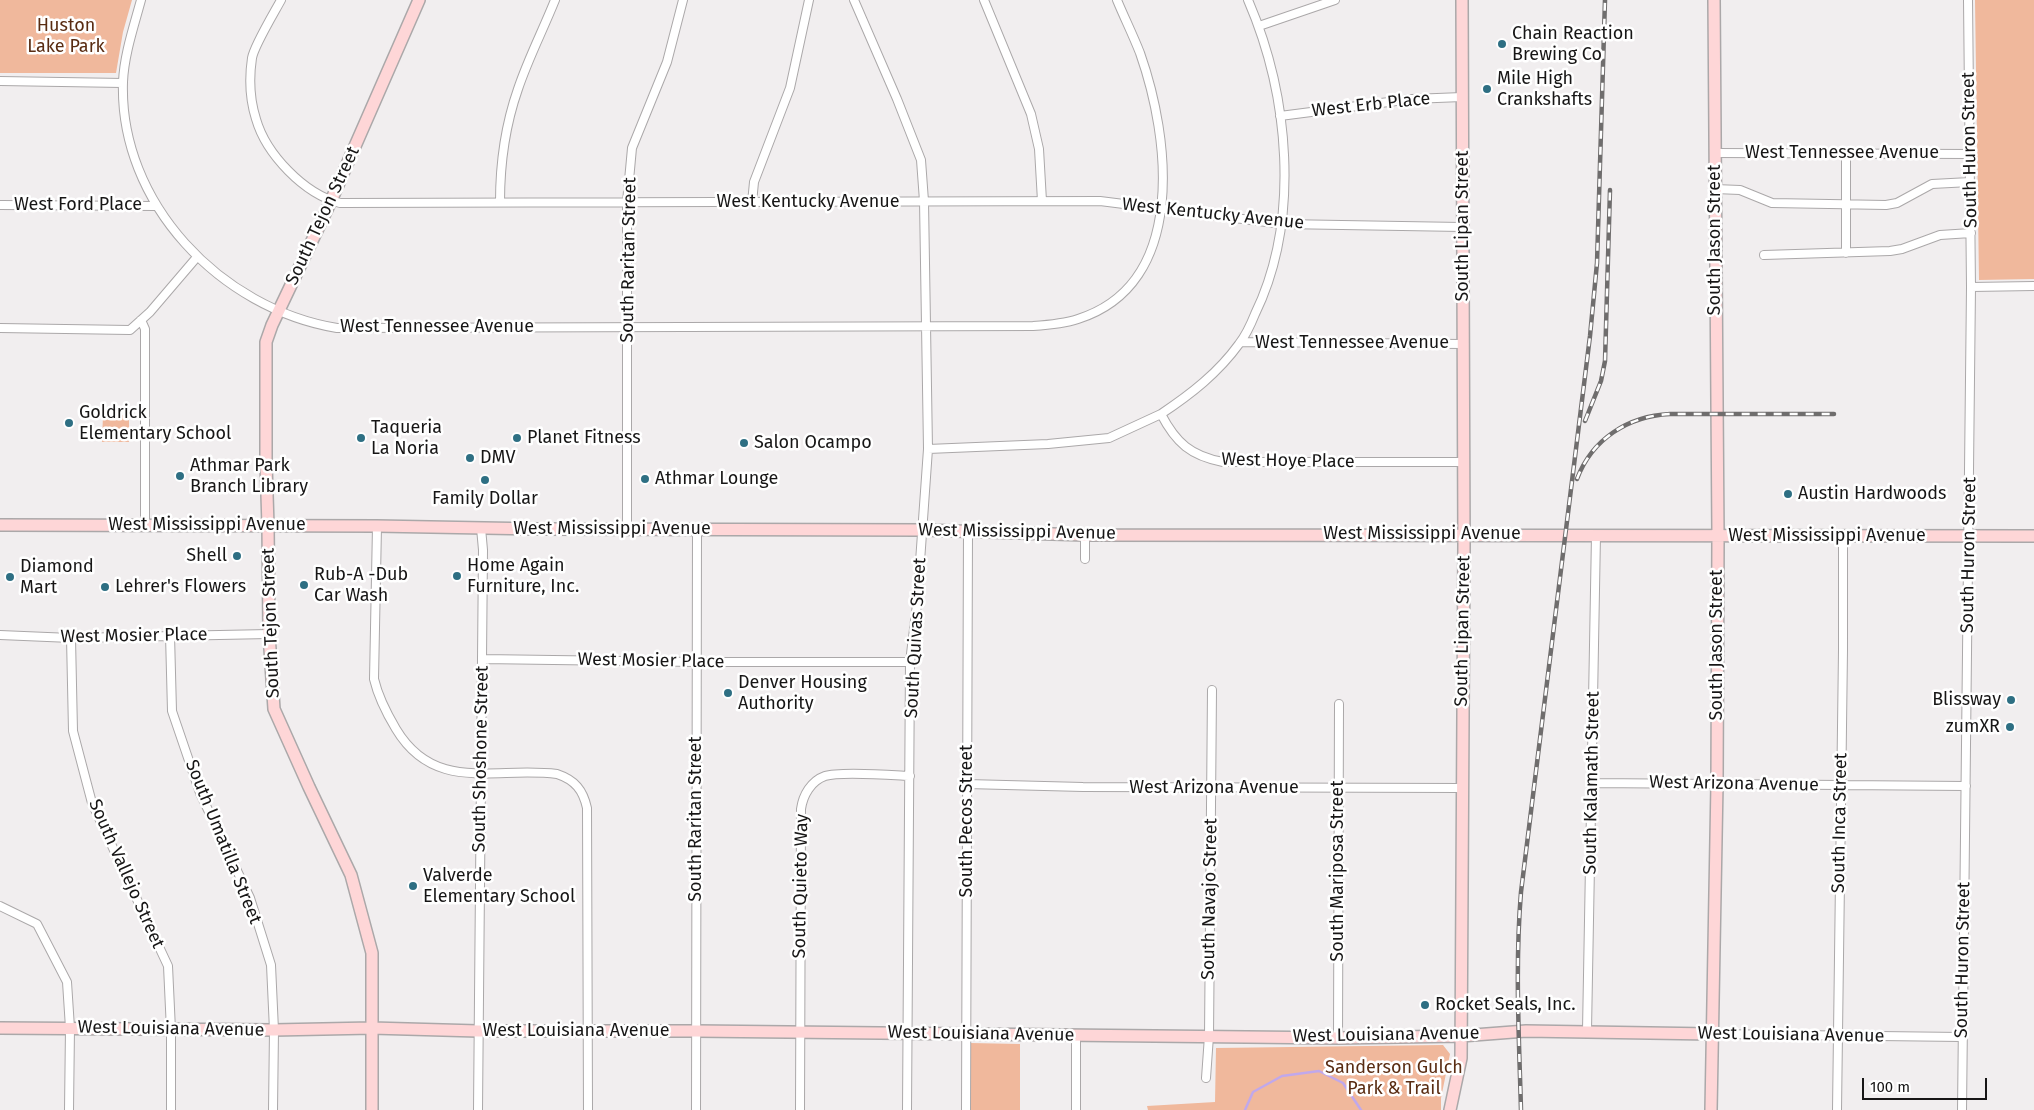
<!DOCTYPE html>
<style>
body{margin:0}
#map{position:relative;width:2034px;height:1110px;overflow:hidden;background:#f1eeef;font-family:"Fira Sans",sans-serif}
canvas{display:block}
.scale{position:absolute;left:1862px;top:1078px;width:125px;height:22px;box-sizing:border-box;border:2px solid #171616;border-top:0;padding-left:6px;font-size:15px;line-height:18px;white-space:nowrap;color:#171616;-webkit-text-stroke:4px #fff;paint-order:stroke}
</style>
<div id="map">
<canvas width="2034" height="1110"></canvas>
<div class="scale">100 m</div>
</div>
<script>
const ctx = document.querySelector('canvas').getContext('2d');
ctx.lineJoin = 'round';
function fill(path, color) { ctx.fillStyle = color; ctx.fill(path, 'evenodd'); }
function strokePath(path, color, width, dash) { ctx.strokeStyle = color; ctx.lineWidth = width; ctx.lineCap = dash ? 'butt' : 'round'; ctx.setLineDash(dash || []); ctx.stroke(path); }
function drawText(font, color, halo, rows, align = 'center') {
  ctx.font = font + ' "Fira Sans",sans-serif'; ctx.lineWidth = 5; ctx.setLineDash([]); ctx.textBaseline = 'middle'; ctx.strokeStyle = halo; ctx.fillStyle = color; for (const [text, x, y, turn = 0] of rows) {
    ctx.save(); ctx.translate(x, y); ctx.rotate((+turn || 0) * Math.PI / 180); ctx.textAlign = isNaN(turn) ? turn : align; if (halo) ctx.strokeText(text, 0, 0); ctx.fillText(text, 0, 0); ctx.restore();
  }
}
fill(new Path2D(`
 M0,0H132L123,32L116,73H0Z
 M1975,0H2034V279L1979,280Z
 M103,415H129V442H102Z
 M970,1043L1020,1044V1110H970Z
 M1443,1045L1450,1054L1441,1098V1110H1148L1147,1106L1215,1102L1216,1048Z`), '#f0b89c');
strokePath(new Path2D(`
 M1245,1110L1253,1092L1282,1076L1319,1071L1343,1083L1361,1110`), '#c0a8eb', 2.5);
const street = new Path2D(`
 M141,0C134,26 124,55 123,82C119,203 221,309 337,328L1033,326C1048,325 1063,324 1078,319C1188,284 1170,138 1140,53C1133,35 1124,17 1117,0
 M281,0C274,13 254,46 252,58C249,78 250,100 256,119C266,154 304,194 340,203L1100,201L1282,224L1462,227
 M854,0L897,99L921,160L924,201L928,449L917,604L910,662L907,1110
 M984,0L1031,114L1039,149L1042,201
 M1259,26L1335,0
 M0,81L123,83
 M1280,116L1412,99L1462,97
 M1715,153L1970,154
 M1715,189L1740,190L1772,203L1886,205L1897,203L1932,184L1970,182
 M500,202C500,164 505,126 518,89C528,59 543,30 555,0
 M752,203L754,182L790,88L809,0
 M0,205L156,206
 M1846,253V153
 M1764,255L1890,251L1902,249L1940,235L1971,233
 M1971,287L2034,286
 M141,320L145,329V526
 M0,328L130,330L150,312L197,257
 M1241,342L1463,344
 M1161,414C1191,394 1218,373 1239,344C1246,335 1251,324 1255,314C1301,219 1289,95 1248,0
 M928,449L1048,444L1109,438L1161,414C1176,443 1191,456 1223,462H1463
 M377,526L374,679C378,696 387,714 396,729C435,794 496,766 557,774C575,780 583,790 587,808L588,1110
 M627,528V202L632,148L667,62L683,0
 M1085,535V559
 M0,635L71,638L269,634
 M170,635L172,711L200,793L250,898L271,965L274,1030L273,1110
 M71,638L73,731L92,803L168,966L171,1030V1110
 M482,659L696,662H910
 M1592,783L1966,786
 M967,784L1083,787L1462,788
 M0,906L37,924L67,982L70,1028L69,1110
 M1587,1030L1596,535
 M1711,1034L1962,1037
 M1076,1035V1110
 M1338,1038L1339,704
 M1206,1078L1209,1036L1212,690
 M478,1110L482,659L483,550L481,528
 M696,1110L697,529
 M800,1110L801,809C803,795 811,781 825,776C840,771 891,775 910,776
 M966,1110L968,531
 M1837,1110L1843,650V536
 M1962,1110L1971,287L1968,0`);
const secondary = new Path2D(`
 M0,525L377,526L538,529L922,530L1085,535L2034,536
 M0,1028L274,1030L372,1028L478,1031H696L1338,1038L1461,1036L1526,1031L1711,1034
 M372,1110V953L351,875L309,787L274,709L269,634L268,526L266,463V342L272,325L331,201L419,0
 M1450,1110L1461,1058L1464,544L1462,0
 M1711,1110L1717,784L1718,536L1714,0`);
strokePath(street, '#aba8a9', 10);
strokePath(secondary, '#aba8a9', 14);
strokePath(street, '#fff', 8);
strokePath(secondary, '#fed6d7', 11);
const rail = new Path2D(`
 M1585,421L1601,381L1605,361L1610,190
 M1577,479C1592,439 1628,416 1670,414H1834
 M1521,1110C1519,1037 1515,965 1521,892L1590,336L1597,263L1605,0`);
strokePath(rail, '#6f6d6d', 4.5);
strokePath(rail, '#fff', 2.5, [8]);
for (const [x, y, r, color] of [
 [1502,44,5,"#2e6f83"],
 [1487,89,5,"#2e6f83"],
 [69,423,5,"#2e6f83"],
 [361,438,5,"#2e6f83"],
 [517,438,5,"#2e6f83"],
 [744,443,5,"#2e6f83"],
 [470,458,5,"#2e6f83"],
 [180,476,5,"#2e6f83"],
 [645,479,5,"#2e6f83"],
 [485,480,5,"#2e6f83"],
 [1788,494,5,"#2e6f83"],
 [237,556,5,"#2e6f83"],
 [457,576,5,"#2e6f83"],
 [10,577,5,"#2e6f83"],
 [304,585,5,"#2e6f83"],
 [105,587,5,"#2e6f83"],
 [728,693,5,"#2e6f83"],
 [2011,700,5,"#2e6f83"],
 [2010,727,5,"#2e6f83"],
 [413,886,5,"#2e6f83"],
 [1425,1005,5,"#2e6f83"]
]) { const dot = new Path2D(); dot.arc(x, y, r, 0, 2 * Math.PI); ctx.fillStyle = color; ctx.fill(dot); strokePath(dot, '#fff', 2); }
drawText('18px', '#592c12', '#fff', [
 ["Huston",66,26],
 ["Lake Park",66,47],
 ["Sanderson Gulch",1394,1068],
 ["Park & Trail",1394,1089]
]);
drawText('18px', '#171616', '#fff', [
 ["Chain Reaction",1512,34],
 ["Brewing Co",1512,55],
 ["Mile High",1497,79],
 ["Crankshafts",1497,100],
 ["Goldrick",79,413],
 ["Elementary School",79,434],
 ["Taqueria",371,428],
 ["La Noria",371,449],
 ["Planet Fitness",527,438],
 ["Salon Ocampo",754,443],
 ["DMV",480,458],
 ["Athmar Park",190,466],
 ["Branch Library",190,487],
 ["Athmar Lounge",655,479],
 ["Austin Hardwoods",1798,494],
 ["Family Dollar",485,499,"center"],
 ["Shell",227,556,"right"],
 ["Home Again",467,566],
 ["Furniture, Inc.",467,587],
 ["Diamond",20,567],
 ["Mart",20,588],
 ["Rub-A -Dub",314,575],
 ["Car Wash",314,596],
 ["Lehrer's Flowers",115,587],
 ["Denver Housing",738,683],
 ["Authority",738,704],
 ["Blissway",2001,700,"right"],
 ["zumXR",2000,727,"right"],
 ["Valverde",423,876],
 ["Elementary School",423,897],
 ["Rocket Seals, Inc.",1435,1005]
], 'left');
drawText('18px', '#171616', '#fff', [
 ["West Erb Place",1371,105,-6],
 ["South Huron Street",1970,150,-91],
 ["West Tennessee Avenue",1842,153],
 ["West Kentucky Avenue",808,202],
 ["West Ford Place",78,205],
 ["West Kentucky Avenue",1213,214,6],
 ["South Tejon Street",323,216,-65],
 ["South Lipan Street",1463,226,-90],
 ["South Jason Street",1715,240,-90],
 ["South Raritan Street",629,260,-89],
 ["West Tennessee Avenue",437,327],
 ["West Tennessee Avenue",1352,343],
 ["West Hoye Place",1288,461,1],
 ["West Mississippi Avenue",207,525],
 ["West Mississippi Avenue",612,529],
 ["West Mississippi Avenue",1017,532,1],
 ["West Mississippi Avenue",1422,534],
 ["West Mississippi Avenue",1827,536],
 ["South Huron Street",1969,555,-89],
 ["South Tejon Street",271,623,-92],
 ["South Lipan Street",1463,631,-89],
 ["West Mosier Place",134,636,-1],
 ["South Quivas Street",916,638,-87],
 ["South Jason Street",1717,645,-90],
 ["West Mosier Place",651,661,1],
 ["South Shoshone Street",481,759,-89],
 ["South Kalamath Street",1592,783,-89],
 ["West Arizona Avenue",1734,784,1],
 ["West Arizona Avenue",1214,788],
 ["South Raritan Street",696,819,-90],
 ["South Pecos Street",967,821,-90],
 ["South Inca Street",1840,823,-89],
 ["South Umatilla Street",223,842,68],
 ["South Mariposa Street",1338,871,-90],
 ["South Vallejo Street",126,874,66],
 ["South Quieto Way",801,886,-89],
 ["South Navajo Street",1210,899,-89],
 ["South Huron Street",1963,960,-89],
 ["West Louisiana Avenue",171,1029,1],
 ["West Louisiana Avenue",576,1031],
 ["West Louisiana Avenue",981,1034,1],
 ["West Louisiana Avenue",1386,1035,-1],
 ["West Louisiana Avenue",1791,1035,1]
]);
</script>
